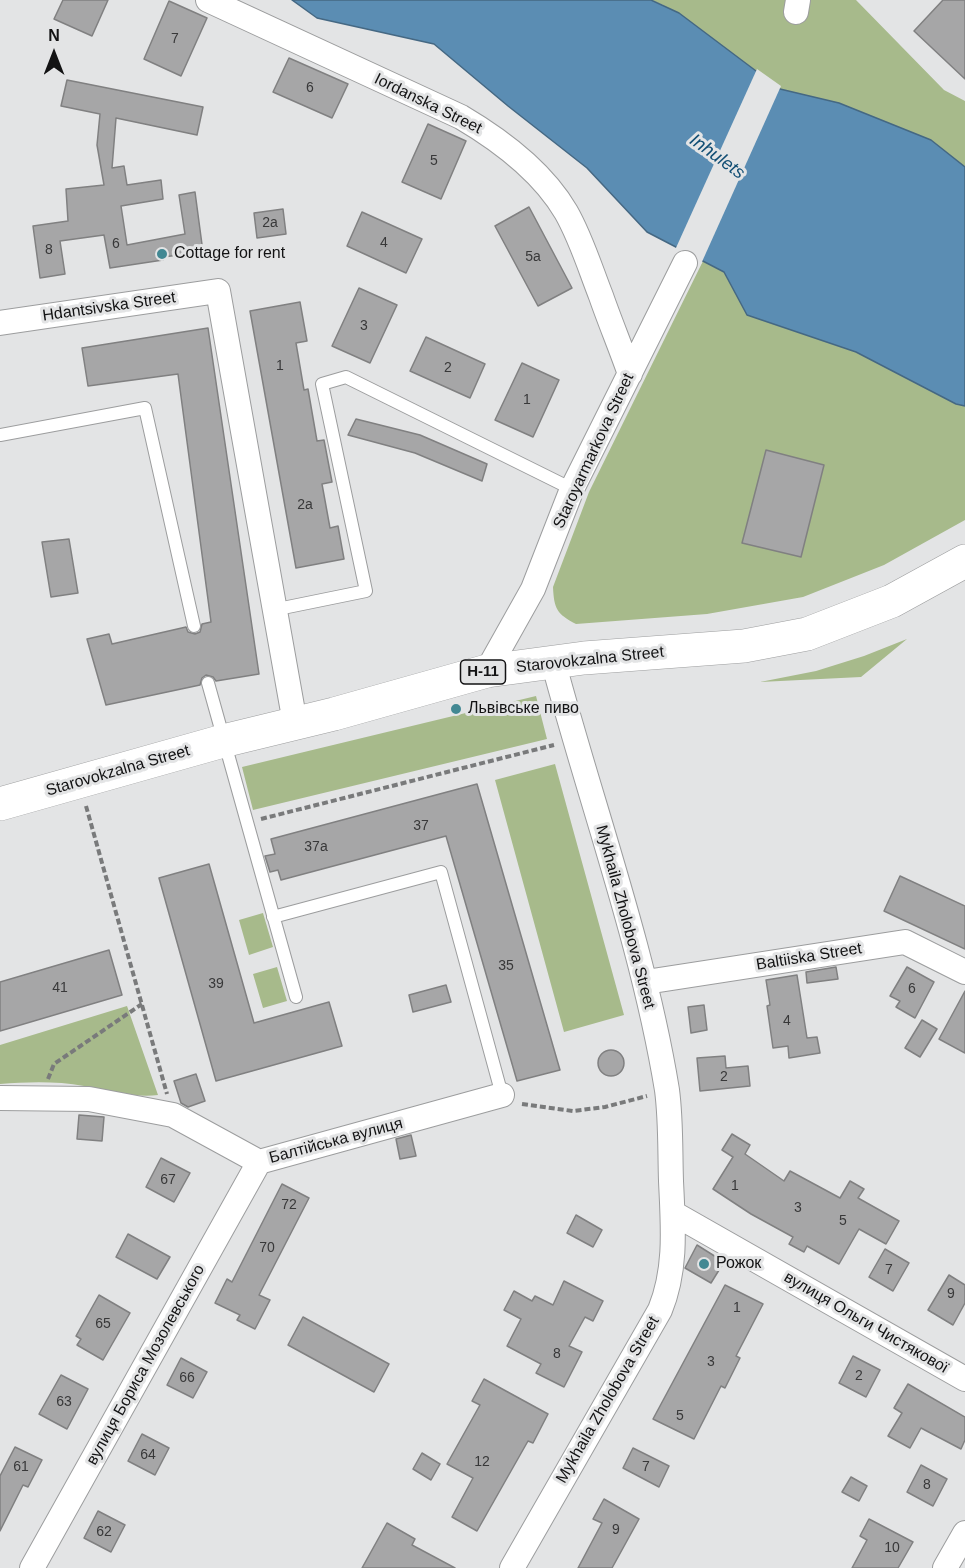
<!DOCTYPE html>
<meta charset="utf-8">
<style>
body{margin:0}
#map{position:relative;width:965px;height:1568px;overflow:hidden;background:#e3e4e5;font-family:Helvetica,sans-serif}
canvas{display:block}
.north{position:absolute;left:24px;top:24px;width:60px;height:60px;-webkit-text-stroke:4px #e3e4e5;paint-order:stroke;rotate:0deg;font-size:16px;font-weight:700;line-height:24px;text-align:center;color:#131314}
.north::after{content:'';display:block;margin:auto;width:21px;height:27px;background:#131314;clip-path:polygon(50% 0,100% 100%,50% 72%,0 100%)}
</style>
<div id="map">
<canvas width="965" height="1568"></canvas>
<div class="north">N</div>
</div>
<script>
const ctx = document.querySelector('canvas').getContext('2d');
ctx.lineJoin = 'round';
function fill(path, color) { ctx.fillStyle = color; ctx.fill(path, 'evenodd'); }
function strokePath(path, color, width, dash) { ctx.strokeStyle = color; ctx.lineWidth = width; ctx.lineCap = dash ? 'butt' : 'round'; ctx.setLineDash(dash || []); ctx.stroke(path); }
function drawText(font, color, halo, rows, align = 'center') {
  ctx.font = font + ' Helvetica,sans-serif'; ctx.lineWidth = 6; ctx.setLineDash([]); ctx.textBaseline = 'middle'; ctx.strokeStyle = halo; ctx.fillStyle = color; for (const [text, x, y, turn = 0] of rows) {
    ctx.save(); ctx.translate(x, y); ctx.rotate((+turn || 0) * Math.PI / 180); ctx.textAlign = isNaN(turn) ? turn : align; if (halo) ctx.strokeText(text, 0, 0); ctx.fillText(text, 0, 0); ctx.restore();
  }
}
fill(new Path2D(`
 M651,0H856L944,90L965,101V180L930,191L780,89L663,5Z
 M703,261L724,272L747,315L856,352L956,404L965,406V520L884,565L803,597L707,614L576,624C557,614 554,609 553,587L589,492Z
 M907,639L861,677L760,682L816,671L864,656Z
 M536,696L547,739L253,810L242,767Z
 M555,764L624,1015L564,1032L495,780Z
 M263,913L273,947L249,955L239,920Z
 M277,967L287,1001L263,1008L253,974Z
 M127,1006L158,1095C133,1098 108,1090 84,1086C57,1081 27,1082 0,1084V1045Z`), '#a7ba8b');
const water = new Path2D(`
 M292,0H651L679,13L780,89L839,103L931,140L965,167V406L956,404L856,352L747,315L724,272L647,232L587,168L508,106L434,44L317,18Z`);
fill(water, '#5b8db3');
strokePath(water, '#456883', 1.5);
fill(new Path2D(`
 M757,69L781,86L701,264L675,250Z`), '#e3e4e5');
const building = new Path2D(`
 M63,0H108L92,36L54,19Z
 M943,0H965V79L914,31Z
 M169,1L207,18L181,76L144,59Z
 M289,58L348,84L332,118L273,92Z
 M67,80L203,107L197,135L116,118L112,168L124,166L127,185L161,180L163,199L121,206L127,245L185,234L179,195L195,192L203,252L163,257V260L110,268L104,235L60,241L65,274L40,278L33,226L68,221L66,189L104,185L97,145L100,114L61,106Z
 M428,124L466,141L441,199L402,182Z
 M529,207L572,288L538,306L495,226Z
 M283,209L286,234L257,238L254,213Z
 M362,212L422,239L406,273L347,246Z
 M359,288L397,305L370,363L332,346Z
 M300,302L307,341L296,343L304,390L308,389L317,441L324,440L332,482L322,484L330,528L338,526L344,559L296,568L250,311Z
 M208,328L259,674L216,681L213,677L206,675L202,678L200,685L106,705L87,639L109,634L112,644L186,627L188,632L195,634L200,632L202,624L211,622L178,374L88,386L82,348Z
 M426,337L485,364L470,398L410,371Z
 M522,363L559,380L533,437L495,420Z
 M356,419L420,435L487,464L482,481L415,453L348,435Z
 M766,450L824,465L801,557L742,543Z
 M69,539L78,593L51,597L42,542Z
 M477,784L560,1070L517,1081L446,836L281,880L278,870L270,872L265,856L275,854L271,839Z
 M209,864L254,1023L329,1002L342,1046L216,1081L159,878Z
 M900,876L965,906V949L884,911Z
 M109,950L122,995L0,1031V982Z
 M836,967L838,979L807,983L806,972Z
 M907,967L934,982L915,1018L896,1007L900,1001L890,996Z
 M797,975L807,1038L817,1037L820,1053L789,1058L788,1046L773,1048L767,1006L770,1005L766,980Z
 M446,985L451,1002L413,1012L409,995Z
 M965,991V1053L939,1039Z
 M704,1005L707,1030L691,1033L688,1007Z
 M922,1020L937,1029L920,1057L905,1048Z
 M598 1063a13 13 0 1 1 26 0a13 13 0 1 1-26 0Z
 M725,1056L726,1068L748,1066L750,1086L700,1091L697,1058Z
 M196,1074L205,1101L188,1107L181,1103L174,1081Z
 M79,1115L104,1117L102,1141L77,1139Z
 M732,1134L750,1145L745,1154L784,1181L790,1171L840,1198L850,1181L864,1189L858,1198L899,1221L886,1244L859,1229L839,1264L807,1246L804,1252L789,1244L793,1237L751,1214L713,1189L733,1157L722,1150Z
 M411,1135L416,1156L400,1159L396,1139Z
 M161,1158L190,1173L174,1202L146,1187Z
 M282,1184L309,1198L259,1295L270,1300L255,1329L237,1320L240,1315L215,1303L227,1279L232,1282Z
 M576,1215L602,1230L593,1247L567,1233Z
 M128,1234L170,1257L157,1279L116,1257Z
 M697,1245L724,1262L711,1283L685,1268Z
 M885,1249L909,1263L893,1291L869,1277Z
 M949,1275L965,1285V1303L953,1325L928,1310Z
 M564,1281L603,1301L593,1321L585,1317L569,1346L582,1352L564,1387L536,1373L541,1364L507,1346L521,1319L504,1310L514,1291L532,1301L535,1296L553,1305Z
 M725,1285L763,1304L736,1356L740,1358L725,1388L721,1386L694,1439L653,1419Z
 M99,1295L130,1313L103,1360L77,1345L81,1339L76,1336Z
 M303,1317L389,1364L374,1392L288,1345Z
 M853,1356L880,1370L866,1397L839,1383Z
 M181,1358L207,1372L193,1398L167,1385Z
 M61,1375L88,1389L67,1429L39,1414Z
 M484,1379L548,1414L533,1443L528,1441L477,1531L452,1517L473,1478L447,1464L480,1405L472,1401Z
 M908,1384L965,1417V1440L961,1449L921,1428L910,1448L888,1436L902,1413L894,1408Z
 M142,1434L169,1448L155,1475L128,1461Z
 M15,1447L42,1460L28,1487L23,1485L0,1531V1476Z
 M633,1448L669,1466L659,1487L623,1468Z
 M422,1453L440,1464L431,1480L413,1469Z
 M921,1465L947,1479L933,1506L907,1492Z
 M851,1477L867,1486L859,1501L842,1492Z
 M604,1499L639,1519L612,1568H578L602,1523L593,1519Z
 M98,1511L125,1525L111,1552L84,1538Z
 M869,1519L913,1542L898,1568H852L867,1540L860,1536Z
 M387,1523L415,1539L412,1545L455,1568H362Z`);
fill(building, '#a6a6a7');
strokePath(building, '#808081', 1.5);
const service = new Path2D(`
 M0,435L145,408L194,626
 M273,610L366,591L322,384L346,377L572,489
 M208,683L296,997
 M273,917L441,872L502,1095`);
const minor = new Path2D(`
 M208,0L461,117C500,140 542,171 566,212C581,238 590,268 601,296C610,322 621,348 630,374
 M796,12L798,0
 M0,323L218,291L295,723
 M487,671L533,589L572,489L685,263
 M646,982L905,942L965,972
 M0,1098L89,1099L173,1115L259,1162L502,1095
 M673,1213L965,1379
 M32,1568L259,1162
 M512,1568L660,1310C677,1269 673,1225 671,1181C670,1151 671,1120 667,1090C643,944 591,804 553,661
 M945,1568L965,1533`);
const primary = new Path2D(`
 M0,804L223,741L334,714L487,671L584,658L744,646L807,634L892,601L965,561`);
strokePath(service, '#9c9d9e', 14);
strokePath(minor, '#9c9d9e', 26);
strokePath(primary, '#9c9d9e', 34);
strokePath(new Path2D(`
 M86,806L167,1094
 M261,819L554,745
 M48,1079L54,1064L142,1004
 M522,1104L573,1111L605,1107L647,1096`), '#797a7b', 4, [6, 3]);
strokePath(service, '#fff', 12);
strokePath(minor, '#fff', 24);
strokePath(primary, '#fff', 33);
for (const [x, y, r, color] of [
 [162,254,6,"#428893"],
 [456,709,6,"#428893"],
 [704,1264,6,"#428893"]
]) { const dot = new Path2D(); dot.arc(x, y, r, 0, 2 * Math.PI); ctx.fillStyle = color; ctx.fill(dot); strokePath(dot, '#e3e4e5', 2); }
drawText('14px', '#383839', null, [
 ["7",175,39],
 ["6",310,88],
 ["5",434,161],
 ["2а",270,223],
 ["4",384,243],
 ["6",116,244],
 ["8",49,250],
 ["5а",533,257],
 ["3",364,326],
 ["1",280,366],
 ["2",448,368],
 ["1",527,400],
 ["2а",305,505],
 ["37",421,826],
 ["37а",316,847],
 ["35",506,966],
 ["39",216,984],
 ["41",60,988],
 ["6",912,989],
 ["4",787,1021],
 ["2",724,1077],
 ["67",168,1180],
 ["1",735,1186],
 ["72",289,1205],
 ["3",798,1208],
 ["5",843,1221],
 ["70",267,1248],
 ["7",889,1270],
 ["9",951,1294],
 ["1",737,1308],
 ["65",103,1324],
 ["8",557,1354],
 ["3",711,1362],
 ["2",859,1376],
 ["66",187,1378],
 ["63",64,1402],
 ["5",680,1416],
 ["64",148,1455],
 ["12",482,1462],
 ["61",21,1467],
 ["7",646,1467],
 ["8",927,1485],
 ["9",616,1530],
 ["62",104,1532],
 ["10",892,1548]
]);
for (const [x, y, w] of [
 [483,672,45]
]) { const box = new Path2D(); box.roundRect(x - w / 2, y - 12, w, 24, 4.5); ctx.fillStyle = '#e3e4e5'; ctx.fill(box); strokePath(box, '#131314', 1.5); }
drawText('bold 15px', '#131314', null, [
 ["Н-11",483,672]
]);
drawText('16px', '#131314', '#e3e4e5', [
 ["Iordanska Street",428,104,26],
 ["Hdantsivska Street",109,307,-8],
 ["Staroyarmarkova Street",594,451,-65],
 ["Starovokzalna Street",590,660,-6],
 ["Starovokzalna Street",118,771,-16],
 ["Mykhaila Zholobova Street",625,917,75],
 ["Baltiiska Street",809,957,-9],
 ["Балтійська вулиця",336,1141,-15],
 ["вулиця Ольги Чистякової",866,1323,30],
 ["вулиця Бориса Мозолевського",146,1365,-61],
 ["Mykhaila Zholobova Street",608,1400,-60]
]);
drawText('16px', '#131314', '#e3e4e5', [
 ["Cottage for rent",174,254],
 ["Львівське пиво",468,709],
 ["Рожок",716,1264]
], 'left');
drawText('italic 18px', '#114e74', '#e3e4e5', [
 ["Inhulets",717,157,36]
]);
</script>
